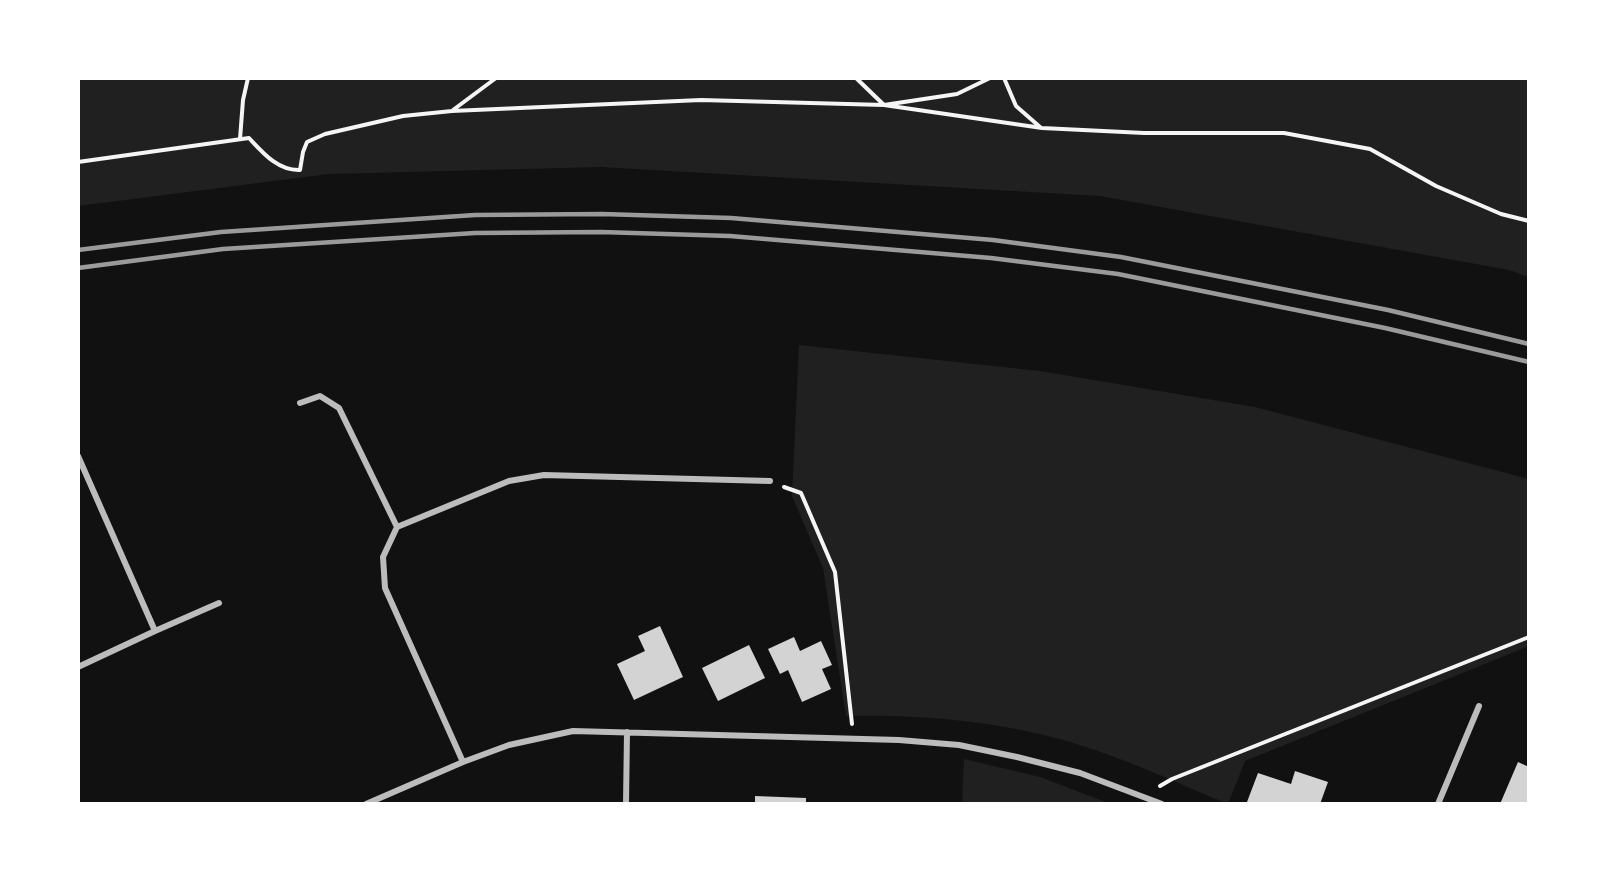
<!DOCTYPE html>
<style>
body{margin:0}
#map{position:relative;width:1607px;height:882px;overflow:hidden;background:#111;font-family:"PT Sans Narrow",sans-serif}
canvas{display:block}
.frame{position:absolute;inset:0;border:80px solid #fff;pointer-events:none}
</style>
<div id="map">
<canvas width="1607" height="882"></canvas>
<div class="frame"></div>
</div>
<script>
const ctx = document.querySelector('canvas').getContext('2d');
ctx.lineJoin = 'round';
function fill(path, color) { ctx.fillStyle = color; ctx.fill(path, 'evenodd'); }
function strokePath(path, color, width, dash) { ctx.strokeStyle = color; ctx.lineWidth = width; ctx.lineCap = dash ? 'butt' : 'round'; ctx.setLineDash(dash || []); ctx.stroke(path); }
fill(new Path2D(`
 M78,78H1529V277L1509,270L1100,196L601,167L329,174L78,206Z
 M799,345L1040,371L1255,407L1529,479V646L1245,761L1228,804C1175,782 1122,757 1067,741C996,721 920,714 846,716L823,568L792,496Z
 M964,759L1040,777L1111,804H962Z`), '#202020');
fill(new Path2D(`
 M660,626L683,677L634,700L617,664L645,651L638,636Z
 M794,637L800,651L821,641L832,665L822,669L831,689L802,702L788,670L780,674L768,649Z
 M749,645L765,678L718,701L702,668Z
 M1518,762L1529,767V804H1500Z
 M1295,771L1328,782L1320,804H1252L1247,802L1258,773L1291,784Z
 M755,796L806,798V804H755Z`), '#d3d3d3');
strokePath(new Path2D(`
 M856,78L884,105L957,94L990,78
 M1004,78L1016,106L1040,127
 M453,110L496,78
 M240,139L243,100L248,78
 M78,162L249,138C263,153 278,171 300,170L303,152L307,142L325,134L403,116L452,111L701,100L884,105L1042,128L1144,133H1284L1370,149L1436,186L1501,214L1529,221
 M784,487L801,493L835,572L852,724
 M1160,786L1172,779L1529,637`), '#f5f5f5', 4);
strokePath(new Path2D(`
 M300,403L320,396L339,408L397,527
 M78,456L155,631L78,667
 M155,631L219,603
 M463,762L385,588L383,557L397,527L509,481L544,475L770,481
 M366,804L463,762L509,745L573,731L899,740L959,745L1017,757L1080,773L1162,804
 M626,804L627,732
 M1438,804L1479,706`), '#bcbcbc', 6);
strokePath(new Path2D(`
 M78,250L221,232L475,215L602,214L731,218L993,240L1121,257L1388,310L1529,344
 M78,268L223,249L475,233L601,232L730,236L991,258L1118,274L1385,328L1529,362`), '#9a9a9a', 4.5);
</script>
